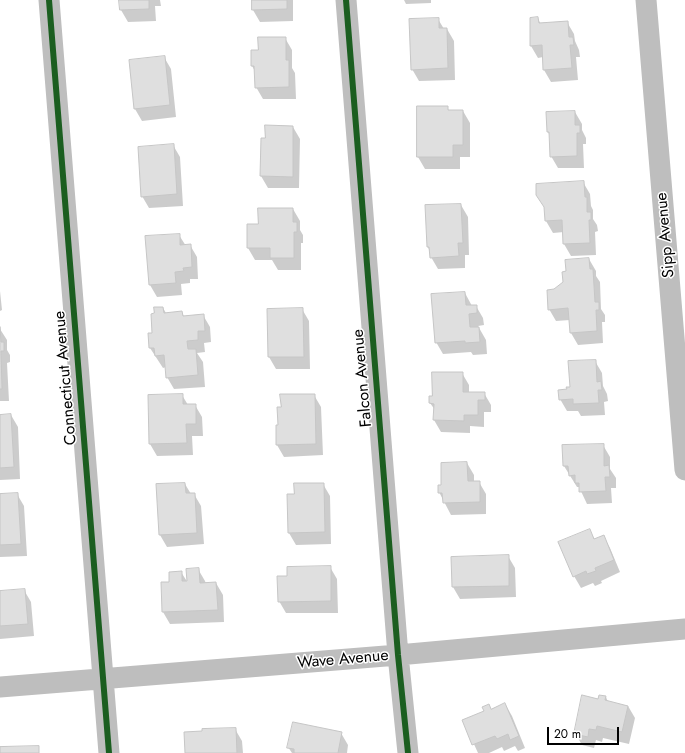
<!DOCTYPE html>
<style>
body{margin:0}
#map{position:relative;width:685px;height:753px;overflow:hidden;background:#fff;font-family:Jost,sans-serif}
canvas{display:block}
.scale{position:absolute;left:547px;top:727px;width:72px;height:18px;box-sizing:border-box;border:2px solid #000;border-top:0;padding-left:5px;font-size:12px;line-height:14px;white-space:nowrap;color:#000;-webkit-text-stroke:3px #fff;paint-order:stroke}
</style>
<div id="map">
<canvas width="685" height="753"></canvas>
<div class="scale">20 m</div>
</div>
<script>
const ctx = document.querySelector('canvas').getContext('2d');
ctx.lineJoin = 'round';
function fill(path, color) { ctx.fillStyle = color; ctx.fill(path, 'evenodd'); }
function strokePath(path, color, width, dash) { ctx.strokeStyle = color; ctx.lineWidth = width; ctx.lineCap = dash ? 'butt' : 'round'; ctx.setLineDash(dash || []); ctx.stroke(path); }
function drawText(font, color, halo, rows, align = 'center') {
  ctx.font = font + ' Jost,sans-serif'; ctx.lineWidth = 3; ctx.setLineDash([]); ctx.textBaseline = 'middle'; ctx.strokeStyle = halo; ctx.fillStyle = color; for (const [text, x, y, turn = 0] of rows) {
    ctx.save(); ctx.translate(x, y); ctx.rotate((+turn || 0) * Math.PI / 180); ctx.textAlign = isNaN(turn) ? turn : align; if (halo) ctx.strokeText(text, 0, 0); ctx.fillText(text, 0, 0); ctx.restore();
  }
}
fill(new Path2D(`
 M120,0H160L161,6H155L156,21L128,22L121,10Z
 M253,0H293V21L260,22L253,10Z
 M404,0H431V3L406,4Z
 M537,18L541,24L567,22L574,34L575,41L579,50L580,57H576L578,80L551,82L544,70L543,57L538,58L531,46Z
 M438,19L444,29H447L454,41L455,80L419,81L412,69Z
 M285,38L292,50V68L295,73L296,99H263L256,87L255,71L252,66L259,51Z
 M164,57L171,69L176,117L142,121L135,109Z
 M447,107L449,111H463L470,123V157H460V169H425L418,157Z
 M575,112L582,124V130L586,138V144H583L584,168H558L551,156L550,136L548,132Z
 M293,127L300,139L299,188H268L261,176L266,139Z
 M173,145L180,157L183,206L149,208L142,196Z
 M583,182L590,194L591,206L593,210V219L597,225L598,231L595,232L596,255L571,256L564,244V232L553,233L546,221Z
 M461,205L468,217L469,255H465V268L438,269L431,257L430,252L428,247Z
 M293,209L300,221V230L303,235V243H301V270H278L272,260H255L248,248L259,225Z
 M179,235L186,246L190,245L197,257L198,279H190V283L181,284L182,295L157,297L150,285Z
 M589,259L596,271V276L600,282L601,309L605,315V322H602L603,343L578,345L571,333L570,320L556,321L549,309L555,290Z
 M0,291L2,310L0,311Z
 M465,293L472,306H476L483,318L484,325L478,326L486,340L487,354L473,355L471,352L443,354L436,342Z
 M163,308L166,313L182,312L184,317L203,315L210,327L211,342L204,343L205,352L197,353L203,362L205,387L174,389L167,377L166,367L163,368L150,348L153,334Z
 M302,309L309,321L310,369H276L269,357L268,310Z
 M0,329L7,340V350L10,355V362L7,363L9,401H0Z
 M595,361L602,373L603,386L607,394L608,401L604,402L605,415L581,416L578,411H567L560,399Z
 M462,373L469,385V393H484L491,405V412H484V427L470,426V433L441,432L434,420L435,410L430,403Z
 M182,395L188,405H195L202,417L203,436H192L193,455L157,456L150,444Z
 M314,395L321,407L323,455L284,457L277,445L279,426Z
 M11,415L18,427L20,479L0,480V416Z
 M603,445L610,457V469L616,478V488H611L612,503L587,504L579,487H577L564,466Z
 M467,463L474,475V482H479L486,494V514L451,515L439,492L442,485Z
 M185,484L191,494H194L201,506L204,544L167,547L160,535Z
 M323,484L330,496L331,544L296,545L289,533L295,495Z
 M17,494L24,506L27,556L0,557V495Z
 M589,530L595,540L603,536L610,548L620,572L601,581L602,583L595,586L593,583L581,588L574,576Z
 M508,556L515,568L516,597L460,599L453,587Z
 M330,567L337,579L338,613H286L279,601L288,577Z
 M198,569L205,581L206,584L216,583L223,595L224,622L170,624L163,612L162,583H170L181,572L188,583Z
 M24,590L31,602L34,636L0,639V592Z
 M606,697L608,702L628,706L635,718L629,744L603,738L602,742L596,740L594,748L582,745L575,733L598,700Z
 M505,704L512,716L525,748L518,751L515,746L504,751L502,747L489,753H478L463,720Z
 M235,729L242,741L243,753H186Z
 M341,733L348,745L347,753H292L288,747Z`), '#0003');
const building = new Path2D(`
 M119,0H149V9L120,10Z
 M252,0H287V9L252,10Z
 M538,17L539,23L568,21L569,37H573L574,45H570L572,68L543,70L542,45L530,46V18Z
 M439,18V28H447L448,68L411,70L409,19Z
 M258,37H286V60H289V87L255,88L254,66H251V50H258Z
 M165,56L170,105L134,109L129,60Z
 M417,106H448V110H463V145H453V157H417Z
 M575,111V125H580V133H577V156L550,157L549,132H547L546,112Z
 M265,125L293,126V177L260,176L261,138H265Z
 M174,144L177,194L141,197L138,147Z
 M584,181L585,197H587V212H591V220H589L590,243L563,244L562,220L545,221L544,207L536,195V184Z
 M461,204L463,243H458L459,256L430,258L429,247H427L425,205Z
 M258,208H293V222H297V232H294V258H270V248H247V224H258Z
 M180,234V245L191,244L192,267L183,268L184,271L175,272L176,283L149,285L145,236Z
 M589,258L590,269H593L595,302H599V310H596L597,331L570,333L568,308L548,310L547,290L554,289L563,282L562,272L566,271L565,260Z
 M465,292L466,305H477V313L469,314L470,327H479L480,342L465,343V341L435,343L431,294Z
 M154,307H163L164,313L182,311L183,316L204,314L205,331H198V340L187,341L188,349H196L198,375L166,378L164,355L155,356L154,348H149L148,333H152L151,314L154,313Z
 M303,308L304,357H268L267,309Z
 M0,327L1,342H4V351H1L2,389H0Z
 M596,360L597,382L601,381L602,390H598L599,403L573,404V399L559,400L558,390L567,389L566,387H570L568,361Z
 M432,372H463V392H485V400H478V415H464V421L433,420L434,404L429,403V396H432Z
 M183,394V404H196V424H186L187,443L149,444L148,395Z
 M280,394H315L316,444L276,445V425H278L277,407H281Z
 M11,414L14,467L0,468V415Z
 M604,444V466L609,465L610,477H605L606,491L579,492V483H575V475L569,476L568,466H563L562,445Z
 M467,462L468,481H480V502L443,503L442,493H438V485H441V463Z
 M185,483L186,493H195L197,533L159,535L156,484Z
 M294,483H324L325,532L288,533L287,494H294Z
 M18,493L21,544L0,545V494Z
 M590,529L594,539L604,535L614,560L595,568L596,571L587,574L586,571L573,577L558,542Z
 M509,555V586L452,587L451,557Z
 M331,566V601L278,602L277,576H287V567Z
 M199,568L200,583L216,582L218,610L162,612L161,582H169V572L182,571V581H187L186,569Z
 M25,589L28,624L0,626V591Z
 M582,695L598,699L599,695L606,696L605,700L628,706L622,732L597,726L596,730L589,729L588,737L574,734Z
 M505,703L519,736L510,740L508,734L497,739L495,736L472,745L462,720L484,711L482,707L489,704L491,709Z
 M293,722L342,732L338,753H294V749L287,748Z
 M236,728L237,753H185L184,732L202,731V729Z
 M39,746V753H0V747Z`);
fill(building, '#dfdfdf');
strokePath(building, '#c6c6c6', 1);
strokePath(new Path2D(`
 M49,0L109,753
 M346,0L398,655L408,753
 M646,0L685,470
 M0,687L398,655L685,629`), '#bebebe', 21);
strokePath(new Path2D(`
 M49,0L109,753
 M346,0L398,655L408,753`), '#1b5e20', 6);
drawText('16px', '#000', '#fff', [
 ["Sipp Avenue",666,235,-95],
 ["Connecticut Avenue",66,378,-95],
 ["Falcon Avenue",363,378,-95],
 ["Wave Avenue",343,660,-5]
]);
</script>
